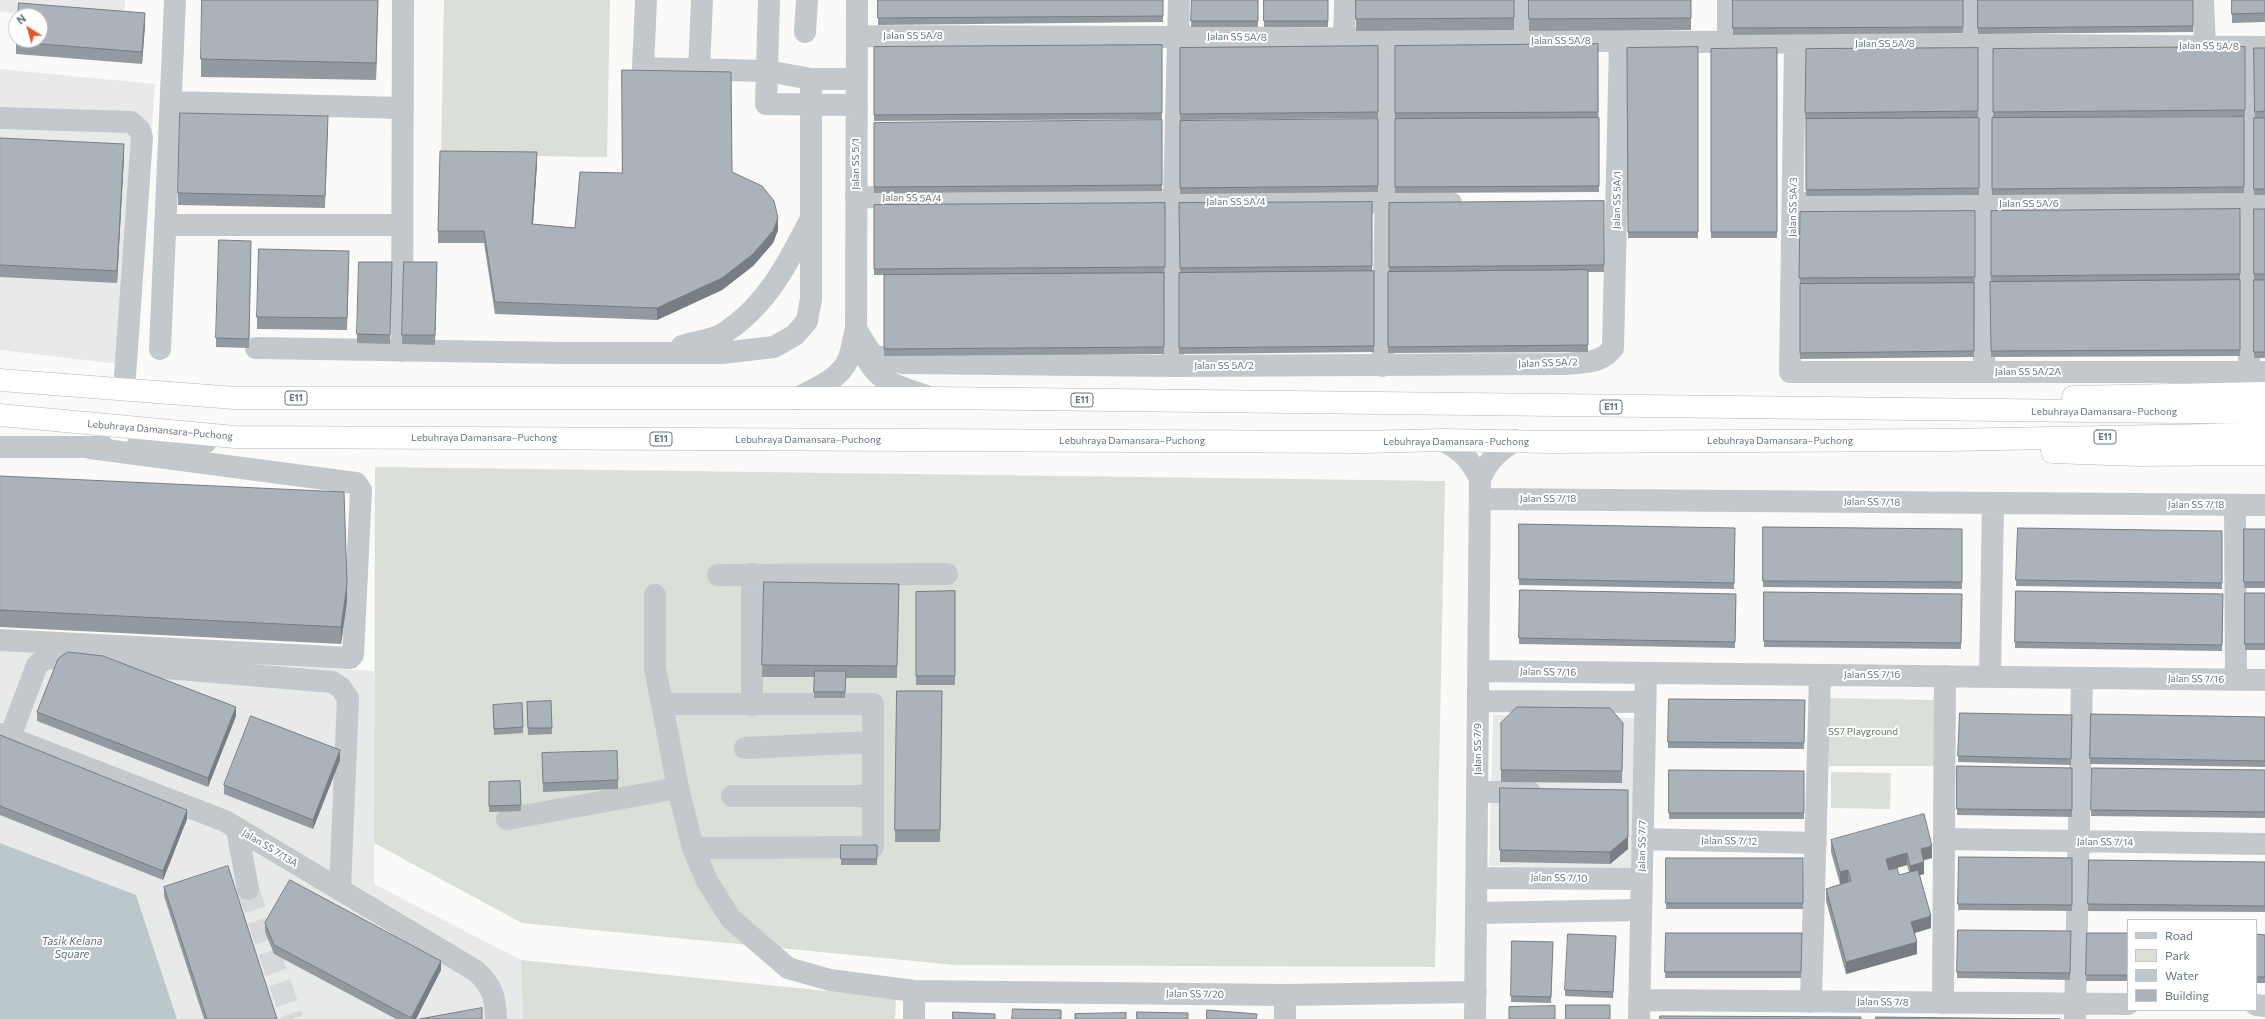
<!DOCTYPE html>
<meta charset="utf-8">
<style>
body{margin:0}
#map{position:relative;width:2265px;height:1019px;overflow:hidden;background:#fafaf8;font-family:Commissioner,sans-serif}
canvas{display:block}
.legend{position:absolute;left:2127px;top:919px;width:130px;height:92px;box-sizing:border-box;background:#fff;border:1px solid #c1c8cd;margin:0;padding:5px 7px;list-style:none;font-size:12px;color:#657683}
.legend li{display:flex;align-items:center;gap:8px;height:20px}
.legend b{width:20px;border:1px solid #c1c8cd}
.north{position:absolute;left:8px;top:8px;width:40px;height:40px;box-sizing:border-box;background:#fff;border:1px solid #c1c8cd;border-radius:50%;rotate:323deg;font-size:11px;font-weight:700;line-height:16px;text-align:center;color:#657683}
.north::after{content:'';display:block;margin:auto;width:14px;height:18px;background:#e4572e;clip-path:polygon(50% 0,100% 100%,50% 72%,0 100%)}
</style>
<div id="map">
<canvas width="2265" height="1019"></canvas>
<ul class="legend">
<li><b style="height:5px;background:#c3c8cc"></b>Road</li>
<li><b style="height:11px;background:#dadfd7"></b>Park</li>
<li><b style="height:11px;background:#bbc7cb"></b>Water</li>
<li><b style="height:11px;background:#aab3b9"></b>Building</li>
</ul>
<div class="north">N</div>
</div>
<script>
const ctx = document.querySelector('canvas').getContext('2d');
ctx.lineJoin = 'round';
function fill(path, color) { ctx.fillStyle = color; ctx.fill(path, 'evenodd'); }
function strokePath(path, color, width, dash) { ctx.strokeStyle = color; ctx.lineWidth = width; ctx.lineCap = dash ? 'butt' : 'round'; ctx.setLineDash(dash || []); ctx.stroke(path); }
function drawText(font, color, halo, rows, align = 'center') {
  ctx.font = font + ' Commissioner,sans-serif'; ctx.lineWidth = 4; ctx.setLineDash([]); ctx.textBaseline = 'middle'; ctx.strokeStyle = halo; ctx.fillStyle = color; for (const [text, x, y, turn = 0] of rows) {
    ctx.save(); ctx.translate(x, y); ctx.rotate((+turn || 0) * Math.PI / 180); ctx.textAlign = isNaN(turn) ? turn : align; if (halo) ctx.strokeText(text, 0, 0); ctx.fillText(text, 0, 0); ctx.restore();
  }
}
fill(new Path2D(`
 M0,0H125L124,21L0,12Z
 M0,69L155,84L136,366L0,350Z
 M0,649L374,671V884L521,960L523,1019H177L136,895L0,843Z
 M1493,715L1635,718L1631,869L1489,866Z`), '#e8e9e9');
fill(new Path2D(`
 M444,0H610L607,157L441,155Z
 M375,467L1445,481L1435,967L955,965L522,923L374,843Z
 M1829,698L1934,700V766H1829Z
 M1831,772L1891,773L1890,809L1831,808Z
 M521,960L896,998L895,1019H523Z`), '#dadfd7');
fill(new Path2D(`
 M0,843L136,895L177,1019H0Z`), '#bbc7cb');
strokePath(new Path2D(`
 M248,889L292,1019`), '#d5d9db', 22, [22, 11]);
const highway = new Path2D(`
 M0,380L235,398H935L2265,413
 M2073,397L2265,393
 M0,415L235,437L1364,442L1443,440L1551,442L1946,440L2265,434
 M2052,452L2138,455L2265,454`);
strokePath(highway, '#b4b9bd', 23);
strokePath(new Path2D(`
 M646,0L643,68L767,71L811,79H857
 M769,0L766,104L857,105
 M1972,0L1973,44
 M2203,0L2205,46
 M805,32L807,0
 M857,36L1178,37L2265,47
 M1344,39L1345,0
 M1521,41L1522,0
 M1728,42V0
 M1795,43L1790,372H2265
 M699,70L702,0
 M171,102L403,108
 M0,118L131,122L139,129L142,137L124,390
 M856,197L1451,203
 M1793,203H2265
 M165,225H402
 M856,329L872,355L903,363L1173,366L1564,364C1583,362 1601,364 1613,348L1620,42
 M682,346C695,342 713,340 724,333C766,306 787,265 809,222
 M862,347C874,383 897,386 930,397
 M256,348L563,353H722L774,347L795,335L807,321L811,299V79
 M160,349L175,0
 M402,351L403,0
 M1173,366L1172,277L1179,0
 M1383,366L1388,40
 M1984,372L1986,44
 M2249,372L2251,47
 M795,399C814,389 839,380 848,360C852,351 853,339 856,329L857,0
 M1443,440C1463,452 1470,459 1480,479
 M138,444L206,442
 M0,447H104
 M1480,499L2265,505
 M2235,505L2236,680
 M718,575L947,574
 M655,595V668L678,788L693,848L707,881L731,919L788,968L830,980L914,991L1285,995L1476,992
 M0,640L350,658L353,655L361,490L356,483L90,448
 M1478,671L2265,680
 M1990,676L1993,503
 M1478,701L1645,702
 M662,704H873V847L693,848
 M752,705V574
 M0,734L225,821L476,971C493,987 495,996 496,1019
 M10,737L37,665L42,661L49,658L332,682L341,688L348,698L340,890
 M745,748L873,742
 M1477,792H1530
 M732,796H873
 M507,819L678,788
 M237,829L248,889
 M1642,839L1816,843
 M1945,839L2265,844
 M1477,878L1642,879
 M1476,913L1641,910
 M1639,1000L2128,1004
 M1811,1002L1820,675
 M1943,1003L1945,676
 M2256,1005L2265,1006
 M2075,1018L2082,678
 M914,1019V991
 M1285,1019V995
 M1475,1019L1480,479C1489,459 1497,453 1515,440
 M1639,1019L1646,673`), '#c3c8cc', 22);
strokePath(highway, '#fff', 22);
fill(new Path2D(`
 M378,0L376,80L201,77V59Z
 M878,0H1163V22L878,25Z
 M1192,0H1258V27H1191Z
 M1264,0H1328V27H1264Z
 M1356,0H1514V30L1356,31Z
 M1529,0H1691V30L1529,31Z
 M1733,0H1963V33L1733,35Z
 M1978,0H2193V32L1978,34Z
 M2232,0H2265V22L2232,23Z
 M145,25L142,64L16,54V40Z
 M1598,44L1599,192L1395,193V46Z
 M1162,45V119L874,121V47Z
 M1378,46V118L1180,120V48Z
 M1698,47V238H1628L1627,48Z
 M2245,47V116L1993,118V49Z
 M1777,48V238H1711V49Z
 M1978,48V118L1805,119L1806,49Z
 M2254,48H2265V118H2255Z
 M2244,117V193L1992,195V118Z
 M1979,118V195L1806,196V119Z
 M2254,118H2265V195H2254Z
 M1378,119V192L1180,194V121Z
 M1162,120V191L874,193V123Z
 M328,128L325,208L178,205V193Z
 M0,138L124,156L117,283L0,277Z
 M537,164L533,224L575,228L622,173L732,172L778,230L773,243L753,266L722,290L657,320L495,314L484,243H438V231Z
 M1604,201V272H1588V352L1388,353V272H1389V203Z
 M1372,202V271H1374V352L1179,354V273H1180L1179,203Z
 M1165,203L1164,354L884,356V275H874V205Z
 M2240,209V356L1991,357V211Z
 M2254,209H2265V358H2254Z
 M1975,211L1974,357L1800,359V212Z
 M251,250L249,348L216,347V338Z
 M437,262L435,345L402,344V335Z
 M349,263L347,330L257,329V317Z
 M392,272L390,344L357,343V334Z
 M0,476L347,601L341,644L0,627Z
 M1519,524L1735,528L1734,589L1519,585Z
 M1763,527L1962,529V589L1763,587Z
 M2018,528L2222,531V589L2016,586Z
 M2244,529H2265V588H2244Z
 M764,582L899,584L897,678H846L845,698H814V677H762Z
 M1520,590L1736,594L1735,648L1519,644Z
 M955,591V685H916V592Z
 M2016,591L2223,594L2222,651L2015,648Z
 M1764,592L1962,594L1961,649L1764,647Z
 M2245,593H2265V650H2245Z
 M897,691H942L940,842H895Z
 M1669,699L1805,700L1804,749L1668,748Z
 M551,701L552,734L528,735L527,702Z
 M493,711L523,727V733L494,735Z
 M37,712L236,716L208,787L37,721Z
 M1960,713L2072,715L2071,765L1958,762Z
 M2091,714L2265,717V767L2090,764Z
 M1623,723L1622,783L1501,782V770Z
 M0,735L187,819L163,880L0,815Z
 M542,753L618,780V789L543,792Z
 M340,760L313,829L224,794V785Z
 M1957,766L2072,768V817L1957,815Z
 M2092,768L2265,770V818L2091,816Z
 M1669,770L1804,771V819H1669Z
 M520,781L521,811L489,812V782Z
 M1500,788L1628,849L1610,864L1500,862Z
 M1831,840L1932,858L1924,860V874L1920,875L1931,928L1915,933L1917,954L1846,974L1826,901V889L1848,882L1840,884L1831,852ZM1907,865L1909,872L1899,875L1889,870Z
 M841,845H877V865H841Z
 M1959,857L2072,858V911L1958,910Z
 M1666,858H1803V909H1666Z
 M2089,860L2265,862V912L2088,911Z
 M164,887L277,1019H204L164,896Z
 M265,923L441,970L416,1019H396L274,954L265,932Z
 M1958,930L2071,931L2070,980L1957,978Z
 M1666,933H1802L1801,978H1665Z
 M2087,933H2128V981H2086Z
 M2256,934L2265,935V983H2256Z
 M1512,941L1553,942L1551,1003L1511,1002Z
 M1616,942L1613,998L1565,996V990Z`), '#929a9f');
fill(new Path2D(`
 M378,0L376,80V63Z
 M145,13V25L142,64V52Z
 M124,144V156L117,283V271Z
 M537,152V164L532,236V224Z
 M778,218V230L773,243L753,266L722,290L657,320V308Z
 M347,584V601L341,644V627Z
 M236,707V716L208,787V778Z
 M340,750V760L313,829V820Z
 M1628,790V849L1610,864V852Z
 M187,810V819L163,880V871Z
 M1932,846V858L1921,861V849Z
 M1907,853V865L1886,871V859Z
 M1924,862V874L1910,878V866Z
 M1848,870V882L1840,884V872Z
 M1931,916V928L1911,934V922Z
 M1917,942V954L1846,974V962Z
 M441,961V970L416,1019H411Z`), '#777d82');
const building = new Path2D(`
 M202,0H378L376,63L201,59Z
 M878,0H1163V16L878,18Z
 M1192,0H1258V21H1191Z
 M1264,0H1328V21H1264Z
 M1356,0H1514V18L1356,19Z
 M1529,0H1691V18L1529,19Z
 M1733,0H1963V27L1733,28Z
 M1978,0H2193V26L1978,28Z
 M2232,0H2265V13L2232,14Z
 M19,3L145,13L142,52L16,42V40H40V16H18Z
 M1598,44V112L1395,113V46Z
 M1162,45V113L874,115V47Z
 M1378,46V112L1180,114V48Z
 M1698,47V232H1628L1627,48Z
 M2245,47V110L1993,112V49Z
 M1777,48V232H1711V49Z
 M1978,48V111L1805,113L1806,49Z
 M2254,48H2265V111L2255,112Z
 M622,70L731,72L732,172L762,186L774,201L778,218L773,231L753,254L722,278L657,308L495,302L484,231H438L440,151L537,152L532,224L575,228L580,172L622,173Z
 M180,113L328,116L325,196L178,193Z
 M2244,117V187L1992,189V118Z
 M1599,118V186L1395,187V119Z
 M1979,118V188L1806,190V119Z
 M2254,118H2265V189H2254Z
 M1378,119V186L1180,188V121Z
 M1162,120V185L874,187V123Z
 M0,138L124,144L117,271L0,265Z
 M1604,201V265L1389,267V203Z
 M1372,202V266L1180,268L1179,203Z
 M1165,203V267L874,269V205Z
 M2240,209V274L1991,276V211Z
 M2254,209H2265V274H2254Z
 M1975,211V277L1799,278L1800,212Z
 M219,240L251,241L249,339L216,338Z
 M259,249L349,251L347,318L257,317Z
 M359,262H392L390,335L357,334Z
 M404,262H437L435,335H402Z
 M1588,270V345L1388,347V272Z
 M1374,271V346L1179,348V273Z
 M1164,273V347L884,349V275Z
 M2240,280V350L1991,351L1990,282Z
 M2254,280H2265V352H2254Z
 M1974,283V351L1800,353V284Z
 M0,476L344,492L347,584L341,627L0,610Z
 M1519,524L1735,528L1734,583L1519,579Z
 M1763,527L1962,529V582L1763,581Z
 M2018,528L2222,531V583L2016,580Z
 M2244,529H2265V582H2244Z
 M764,582L899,584L897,666L762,665Z
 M1520,590L1736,594L1735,642L1519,638Z
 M955,591V676H916V592Z
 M2016,591L2223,594L2222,645L2015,642Z
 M1764,592L1962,594L1961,643L1764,641Z
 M2245,593H2265V644H2245Z
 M68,652L103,656L236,707L208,778L37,712L58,659Z
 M815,671H846L845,692H814Z
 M897,691H942L940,830H895Z
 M1669,699L1805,700L1804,743L1668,742Z
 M551,701L552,728H528L527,702Z
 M522,703L523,727L494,729L493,705Z
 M1517,707L1610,708L1623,723L1622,771L1501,770V723Z
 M1960,713L2072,715L2071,759L1958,756Z
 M2091,714L2265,717V761L2090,758Z
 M251,716L340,750L313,820L224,785Z
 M0,735L187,810L163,871L0,806Z
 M617,751L618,780L543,783L542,753Z
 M1957,766L2072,768V810L1957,809Z
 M2092,768L2265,770V812L2091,810Z
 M1669,770L1804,771V813H1669Z
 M520,781L521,805L489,806V782Z
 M1500,788L1628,790V837L1610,852L1500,850Z
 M1924,814L1932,846L1921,849L1924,862L1910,866L1907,853L1886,859L1889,870L1897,868L1899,875L1918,870L1931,916L1911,922L1917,942L1846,962L1826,889L1851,881L1848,870L1840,872L1831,840Z
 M841,845H877V859H841Z
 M1959,857L2072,858V905L1958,904Z
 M1666,858H1803V903H1666Z
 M2089,860L2265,862V906L2088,904Z
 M228,866L277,1019H207L164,887Z
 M290,880L441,961L411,1018L274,945L265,923Z
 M1958,930L2071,931L2070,973L1957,972Z
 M1666,933H1802L1801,972H1665Z
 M2087,933H2128V975H2086Z
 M1568,934L1616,936L1613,992L1565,990Z
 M2256,934L2265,935V977H2256Z
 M1512,941L1553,942L1551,997L1511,996Z
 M1566,1005H1610V1019H1566Z
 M1555,1006V1019H1509V1007Z
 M482,1008V1019H420Z
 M1013,1009L1061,1010V1019H1012Z
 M1207,1010L1257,1014L1256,1019H1207Z
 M953,1012L995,1014V1019H953Z
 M1137,1012L1188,1013V1019H1137Z
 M1126,1013V1019H1075V1014Z
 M1660,1016L1861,1017V1019H1660Z
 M1876,1017L2060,1019H1876Z`);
fill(building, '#aab3b9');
strokePath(building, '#777d82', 1);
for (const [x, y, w] of [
 [296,398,22],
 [1082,400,22],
 [1611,407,22],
 [2105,437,22],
 [661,439,22]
]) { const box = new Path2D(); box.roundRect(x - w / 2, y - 7, w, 14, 3); ctx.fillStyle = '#fff'; ctx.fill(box); strokePath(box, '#657683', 1); }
drawText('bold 9px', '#657683', null, [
 ["E11",296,398],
 ["E11",1082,400],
 ["E11",1611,407],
 ["E11",2105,437],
 ["E11",661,439]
]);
drawText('10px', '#657683', '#fff', [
 ["Jalan SS 5A/8",913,36],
 ["Jalan SS 5A/8",1237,37,1],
 ["Jalan SS 5A/8",1561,41],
 ["Jalan SS 5A/8",1885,44],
 ["Jalan SS 5A/8",2209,46,1],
 ["Jalan SS 5/1",856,164,-90],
 ["Jalan SS 5A/4",912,198,1],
 ["Jalan SS 5A/1",1617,200,-89],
 ["Jalan SS 5A/4",1236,202],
 ["Jalan SS 5A/6",2029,204],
 ["Jalan SS 5A/3",1793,207,-89],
 ["Jalan SS 5A/2",1548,363,-2],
 ["Jalan SS 5A/2",1224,366],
 ["Jalan SS 5A/2A",2028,372],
 ["Lebuhraya Damansara–Puchong",2104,412],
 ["Lebuhraya Damansara–Puchong",160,430,5],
 ["Lebuhraya Damansara–Puchong",484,438],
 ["Lebuhraya Damansara–Puchong",808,440],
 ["Lebuhraya Damansara–Puchong",1132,441],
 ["Lebuhraya Damansara–Puchong",1780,441],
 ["Lebuhraya Damansara–Puchong",1456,442],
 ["Jalan SS 7/18",1548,499],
 ["Jalan SS 7/18",1872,502,1],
 ["Jalan SS 7/18",2196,505],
 ["Jalan SS 7/16",1548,672,1],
 ["Jalan SS 7/16",1872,675],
 ["Jalan SS 7/16",2196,679,1],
 ["Jalan SS 7/9",1478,749,-90],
 ["Jalan SS 7/12",1729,841,1],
 ["Jalan SS 7/14",2105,842,1],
 ["Jalan SS 7/7",1642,846,-89],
 ["Jalan SS 7/13A",270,848,31],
 ["Jalan SS 7/10",1559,878,1],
 ["Jalan SS 7/20",1195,994,1],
 ["Jalan SS 7/8",1883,1002,1]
]);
drawText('10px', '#687a64', '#fff', [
 ["SS7 Playground",1863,732]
]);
drawText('italic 11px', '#60757c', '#fff', [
 ["Tasik Kelana",72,941],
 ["Square",72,954]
]);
</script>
